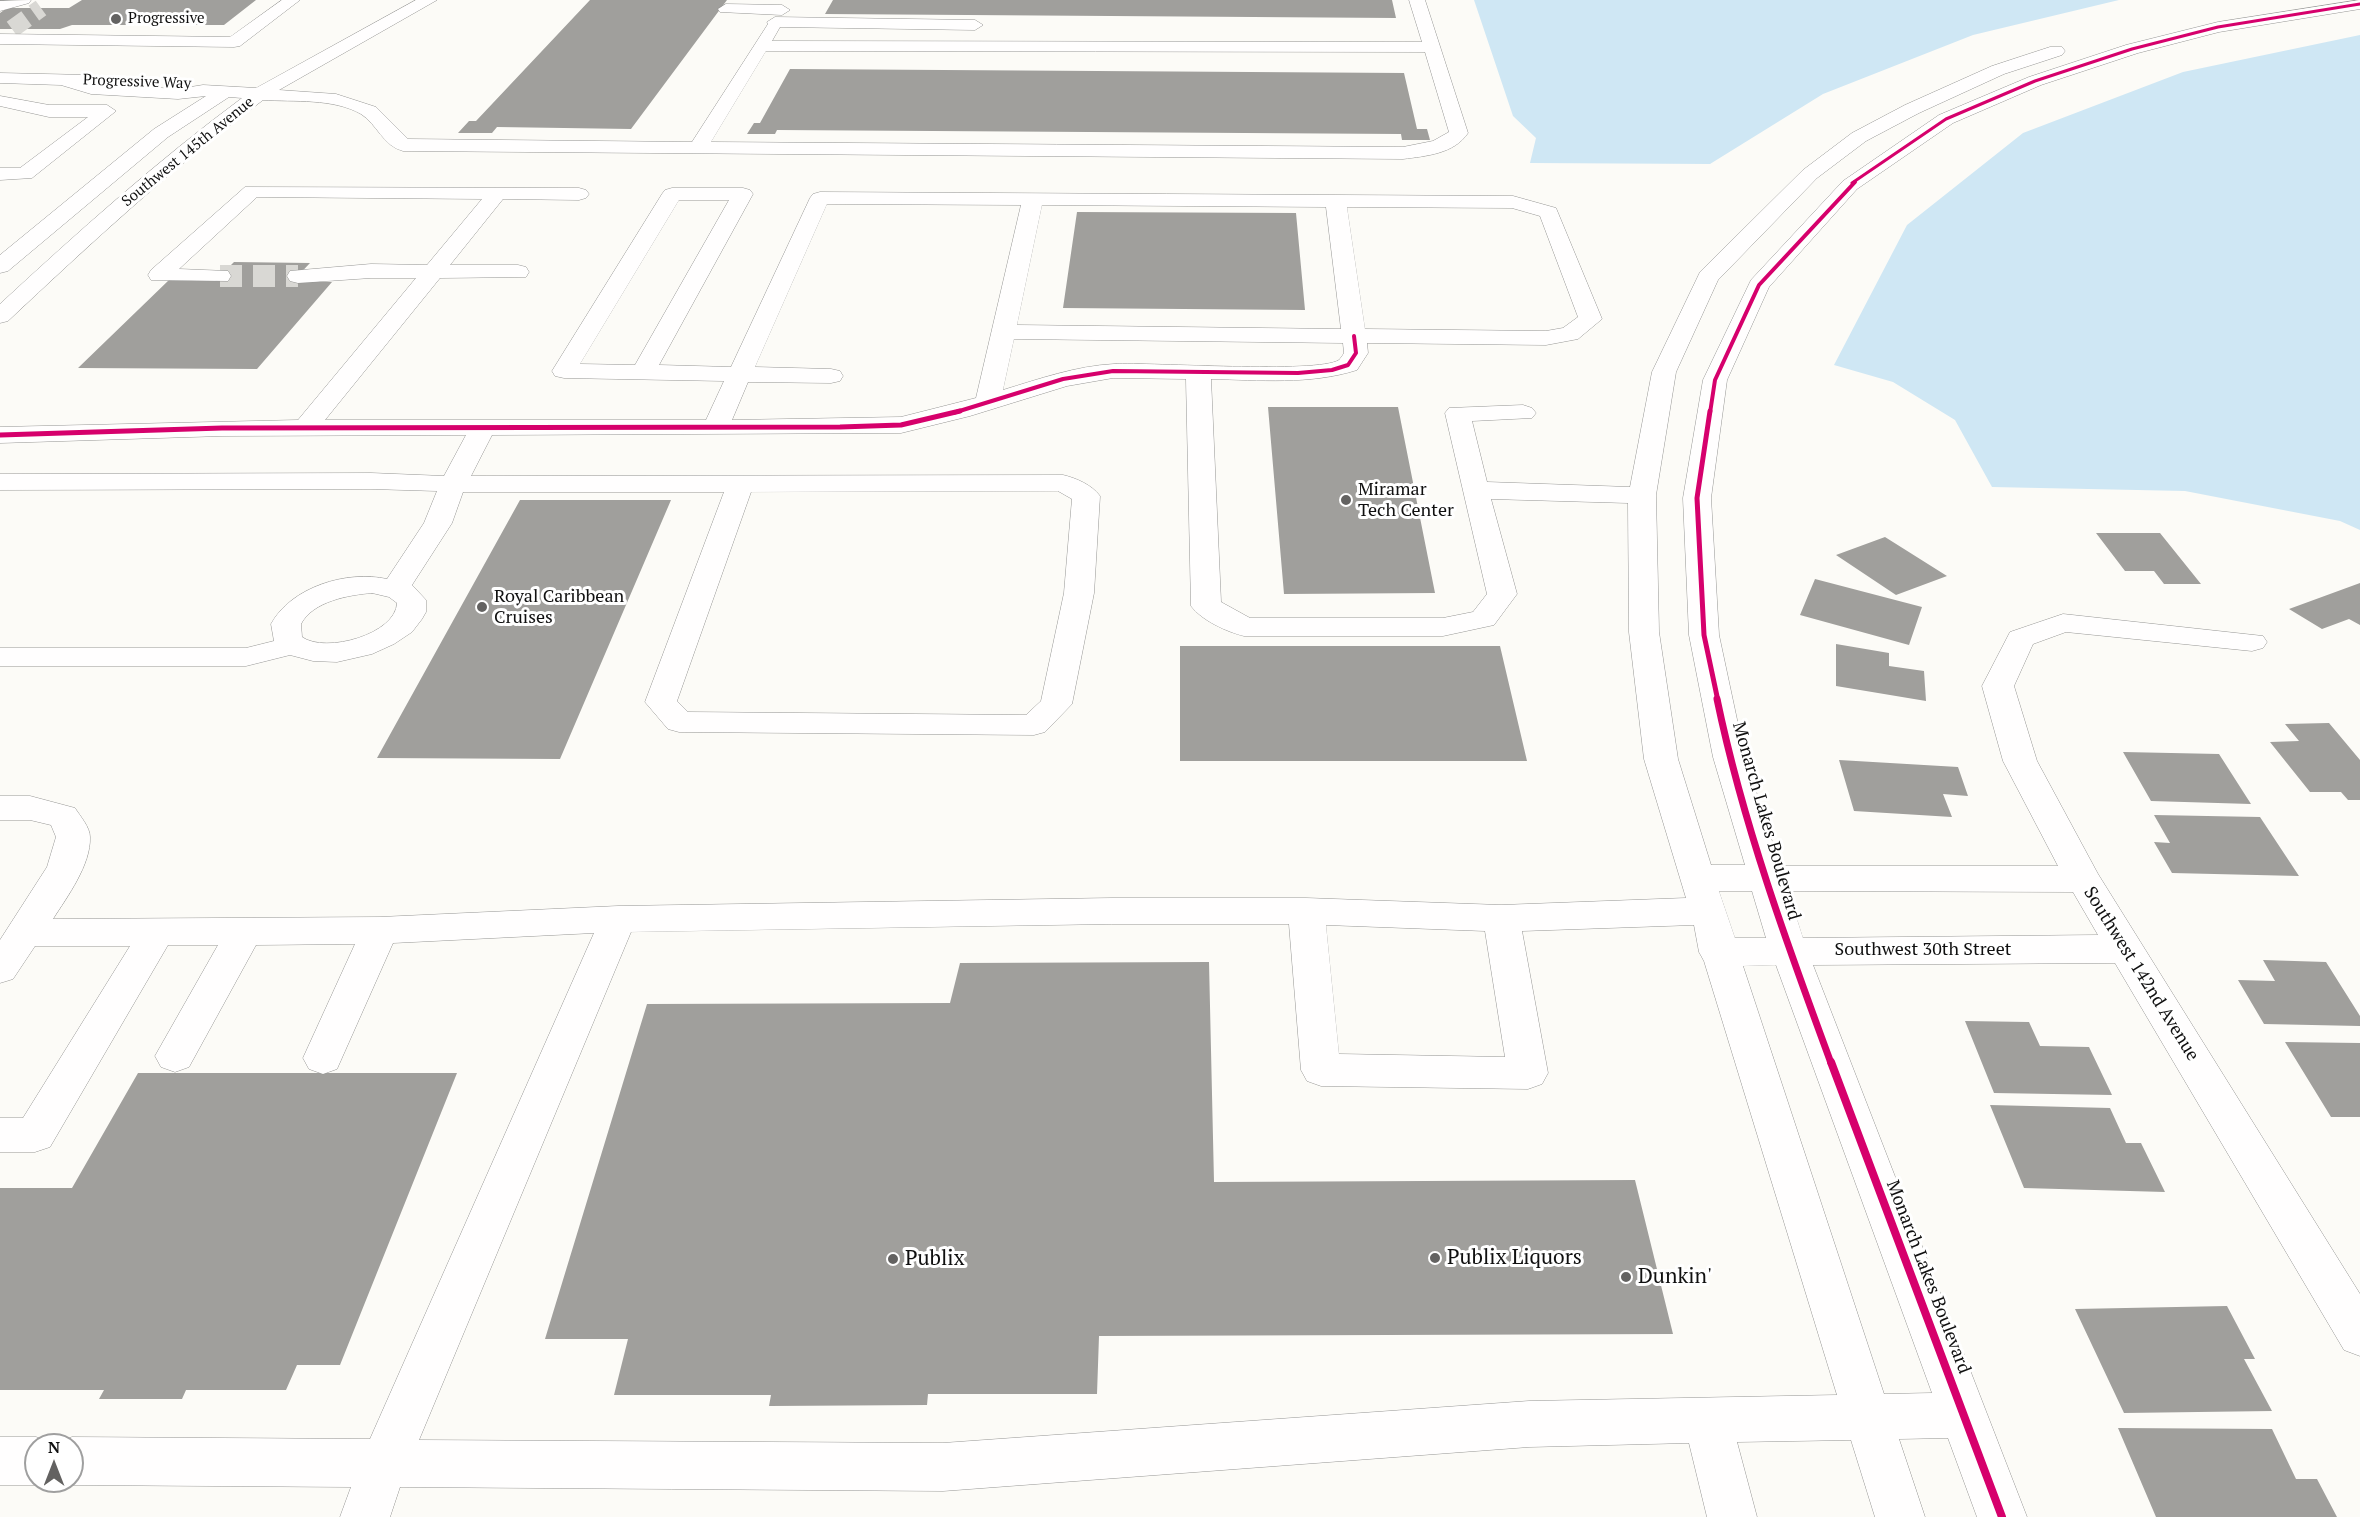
<!DOCTYPE html>
<style>
body{margin:0}
#map{position:relative;width:2360px;height:1517px;overflow:hidden;background:#fcfbf7;font-family:"PT Serif",serif}
canvas{display:block}
.north{position:absolute;left:24px;top:1433px;width:60px;height:60px;box-sizing:border-box;background:#fff;border:2px solid #9f9f9f;border-radius:50%;rotate:0deg;font-size:16px;font-weight:700;line-height:24px;text-align:center;color:#101010}
.north::after{content:'';display:block;margin:auto;width:21px;height:27px;background:#636261;clip-path:polygon(50% 0,100% 100%,50% 72%,0 100%)}
</style>
<div id="map">
<canvas width="2360" height="1517"></canvas>
<div class="north">N</div>
</div>
<script>
const ctx = document.querySelector('canvas').getContext('2d');
ctx.lineJoin = 'round';
function fill(path, color) { ctx.fillStyle = color; ctx.fill(path, 'evenodd'); }
function strokePath(path, color, width, dash) { ctx.strokeStyle = color; ctx.lineWidth = width; ctx.lineCap = dash ? 'butt' : 'round'; ctx.setLineDash(dash || []); ctx.stroke(path); }
function drawText(font, color, halo, rows, align = 'center') {
  ctx.font = font + ' "PT Serif",serif'; ctx.lineWidth = 6; ctx.setLineDash([]); ctx.textBaseline = 'middle'; ctx.strokeStyle = halo; ctx.fillStyle = color; for (const [text, x, y, turn = 0] of rows) {
    ctx.save(); ctx.translate(x, y); ctx.rotate((+turn || 0) * Math.PI / 180); ctx.textAlign = isNaN(turn) ? turn : align; if (halo) ctx.strokeText(text, 0, 0); ctx.fillText(text, 0, 0); ctx.restore();
  }
}
fill(new Path2D(`
 M1474,0H2119L1973,35L1823,94L1710,164L1530,163L1536,138L1513,116Z
 M2360,35V530L2340,521L2185,491L1992,487L1955,420L1893,382L1834,365L1907,225L2023,133L2183,72Z`), '#cfe7f4');
fill(new Path2D(`
 M82,0H256L224,25H72L60,29H0V13L7,8H69Z
 M590,0H727L631,129L497,127L492,133H458L469,121H476Z
 M833,0H1392L1396,18L825,14Z
 M790,69L1404,73L1417,129H1427L1430,140H1402L1401,134L777,130L775,134H747L754,123H760Z
 M1077,212L1296,213L1305,310L1063,308Z
 M234,262L310,263L292,282H332L257,369L78,368L169,280L215,281Z
 M1268,407H1398L1435,593L1284,594Z
 M520,500H671L560,759L377,758Z
 M2096,533H2160L2201,584H2164L2154,571H2125Z
 M1885,537L1947,576L1896,595L1836,555Z
 M1815,579L1922,607L1909,645L1800,615Z
 M2360,583V625L2349,619L2322,629L2289,609Z
 M1836,644L1889,653V666L1924,671L1926,701L1836,686Z
 M1180,646H1500L1527,761H1180Z
 M2329,723L2360,760V800H2348L2341,792H2310L2270,742L2299,741L2285,724Z
 M2123,752L2219,754L2251,804L2151,801Z
 M1839,760L1958,767L1968,796L1943,794L1952,817L1854,811Z
 M2154,815L2260,817L2299,876L2172,873L2154,842L2170,843Z
 M2263,960L2326,962L2360,1016V1026L2264,1024L2238,980L2275,981Z
 M1209,962L1214,1182L1635,1180L1673,1334L1099,1336L1097,1394H928L927,1405L769,1406L771,1395H614L628,1339H545L647,1004L950,1003L960,963Z
 M1965,1021L2029,1022L2040,1046L2089,1047L2112,1095L1994,1093Z
 M2285,1042L2360,1043V1117H2331Z
 M138,1073H457L340,1365H297L286,1390H186L182,1399H99L104,1390H0V1188H72Z
 M1990,1105L2110,1108L2126,1143H2141L2165,1192L2024,1188Z
 M2227,1306L2255,1359H2244L2272,1411L2124,1413L2075,1309Z
 M2118,1428L2272,1429L2296,1479H2317L2337,1517H2156Z`), '#a09f9c');
strokePath(new Path2D(`
 M12,29L41,8`), '#d9d8d4', 18, [18, 9]);
strokePath(new Path2D(`
 M220,276H298`), '#d9d8d4', 22, [22, 11]);
const minor = new Path2D(`
 M31,0L29,3L0,11V1Z
 M282,0H300L240,46L234,47L0,44V34L230,37Z
 M416,0H437L279,90L336,94L376,107L408,139L692,142L768,24L767,22L775,17L975,20L983,25L975,30L780,27L772,41L1422,42L1409,0H1425L1468,133C1454,154 1426,156 1403,159L403,151C383,146 377,124 361,114C333,98 294,102 263,100C173,167 90,244 8,321L0,323V304C78,232 157,161 242,98L229,97L168,137L8,271L0,273V255L154,129L206,96L178,99L91,94L61,85L0,83V73L88,75L97,80L94,84L178,89L203,85L256,88ZM766,51L1425,52L1449,132L1433,141L1403,147L711,142Z
 M2360,0V9L2219,32L2138,53L2041,85L1953,123L1857,189L1769,287L1727,380L1711,498L1719,635L1745,757L1780,866H2058L2003,761L1982,686L2010,632L2063,614L2263,636L2267,642L2263,648L2252,651L2066,632L2033,644L2014,686L2037,761L2098,874L2360,1294V1356L2344,1350L2115,963L1813,965L2027,1517H1977L1948,1438L1899,1439L1925,1517H1875L1851,1440L1737,1442L1757,1517H1707L1689,1443L1529,1447L943,1491L400,1487L390,1517H340L351,1487L72,1485L63,1481H72V1445H54L72,1437L370,1439L594,933L393,943L337,1069L323,1074L309,1069L303,1058L355,944L256,945L189,1067L175,1072L161,1067L155,1056L218,945H168L50,1147L35,1152H0V1118H23L130,946H35L13,979L0,983V940L47,867L56,837L51,825L30,820H0V796H30L75,808C80,816 90,827 90,837C91,865 67,897 53,919L380,917L618,906L1112,898H1306L1501,905L1686,898L1644,759L1629,632L1628,503L1491,499L1517,594L1494,625L1443,636H1244C1227,632 1201,620 1191,606L1186,379L1113,378L1067,386L970,416L901,433L492,435L471,476L1063,475C1076,478 1092,485 1100,496L1094,593L1072,704L1045,732L1034,735L679,732L668,729L645,702L724,492H463L452,523L412,585L426,600V612L422,619L412,632L394,644L372,654L337,662L313,661L290,655L246,666H0V648H246L274,641L271,624C291,587 347,570 387,579L424,523L437,491L371,489L0,490V474L371,473L444,476L466,435L222,436L0,443V427L298,420L416,278H371L298,283L290,281L287,276L290,271L371,264L427,265L482,199L257,197L179,269L228,271L231,276L228,281L151,280L148,275L151,270L245,187L579,188L586,190L589,194L586,198L579,200L503,199L450,265H518L526,267L529,272L526,277L440,278L325,420H706L724,381L564,378L555,376L552,371L662,194L665,190L672,188H743L750,190L753,194L659,365L731,367L810,198L813,194L820,192L1513,196L1556,208L1602,319L1578,339L1546,345L1367,343L1368,353L1357,370C1310,385 1259,380 1211,379L1221,602L1250,618H1443L1473,612L1487,594L1445,413L1449,408L1523,405L1532,408L1536,413L1532,418L1472,421L1487,482L1630,487L1652,372L1700,272L1803,170L1852,133L1905,105L1992,66L2050,47H2062L2065,51L2062,55L2004,74L1919,113L1866,141L1817,178L1718,280L1676,372L1656,495L1659,632L1678,759L1711,865H1745L1713,757L1689,635L1683,498L1703,380L1751,280L1843,181L1939,115L2029,77L2126,45L2218,22ZM679,200H729L635,365L580,364ZM827,204L1021,205L976,398L901,417L732,420L748,382L831,383L840,381L843,376L840,371L831,369L755,367ZM1042,205L1326,207L1341,329L1017,325ZM1347,207L1512,208L1540,216L1578,317L1563,328L1546,331L1365,329ZM1014,339L1343,343L1344,353C1343,355 1340,359 1339,360C1317,374 1152,362 1114,364C1076,366 1039,379 1003,390ZM1058,491L1072,499L1064,593L1041,701L1026,715L688,712L677,701L751,492ZM372,593L389,597L397,603C396,634 326,654 302,637L301,624C313,601 349,595 372,593ZM1719,891H1752L1766,938H1735ZM1788,891L2073,892L2098,935L1803,938ZM1112,924H1289L1301,1070L1307,1081L1321,1086L1528,1089L1542,1084L1548,1073L1522,931L1694,925L1699,952L1704,961L1837,1395L1529,1401L943,1443L419,1440L631,932ZM1326,925L1485,931L1505,1057L1339,1054ZM1776,965L1932,1393L1884,1394L1743,966Z
 M726,4L782,5L790,10L782,15L720,12L718,9Z
 M0,96L49,105H107L116,111L32,178L0,180V168H20L88,117H49L0,106Z
 M0,1437H36L53,1444L36,1445V1481H45L36,1485H0Z`);
strokePath(minor, '#969694', 1);
fill(minor, '#fffefe');
strokePath(new Path2D(`
 M1852,183L1946,119L2035,81L2132,49L2218,27L2360,4`), '#d6006c', 3);
strokePath(new Path2D(`
 M953,413L1063,379L1113,371L1298,373L1332,370L1348,365L1356,353L1354,336
 M1710,413L1715,380L1759,285L1855,182`), '#d6006c', 4);
strokePath(new Path2D(`
 M1710,411L1697,498L1704,635L1718,701
 M0,435L222,428L840,427L901,425L960,411`), '#d6006c', 5);
strokePath(new Path2D(`
 M1717,699C1743,824 1787,944 1831,1063`), '#d6006c', 7);
strokePath(new Path2D(`
 M1831,1062L2002,1517`), '#d6006c', 8);
for (const [x, y, r, color] of [
 [116,19,6,"#636261"],
 [1346,500,6,"#636261"],
 [482,607,6,"#636261"],
 [1435,1258,6,"#636261"],
 [893,1259,6,"#636261"],
 [1626,1277,6,"#636261"]
]) { const dot = new Path2D(); dot.arc(x, y, r, 0, 2 * Math.PI); ctx.fillStyle = color; ctx.fill(dot); strokePath(dot, '#fff', 2); }
drawText('15px', '#101010', '#fff', [
 ["Progressive",128,19]
], 'left');
drawText('15px', '#101010', '#fff', [
 ["Progressive Way",137,82,2],
 ["Southwest 145th Avenue",188,152,-39]
]);
drawText('18px', '#101010', '#fff', [
 ["Miramar",1358,490],
 ["Tech Center",1358,511],
 ["Royal Caribbean",494,597],
 ["Cruises",494,618]
], 'left');
drawText('18px', '#101010', '#fff', [
 ["Monarch Lakes Boulevard",1766,821,74],
 ["Southwest 30th Street",1923,950],
 ["Southwest 142nd Avenue",2141,974,58],
 ["Monarch Lakes Boulevard",1928,1277,69]
]);
drawText('21px', '#101010', '#fff', [
 ["Publix Liquors",1447,1258],
 ["Publix",905,1259],
 ["Dunkin'",1638,1277]
], 'left');
</script>
